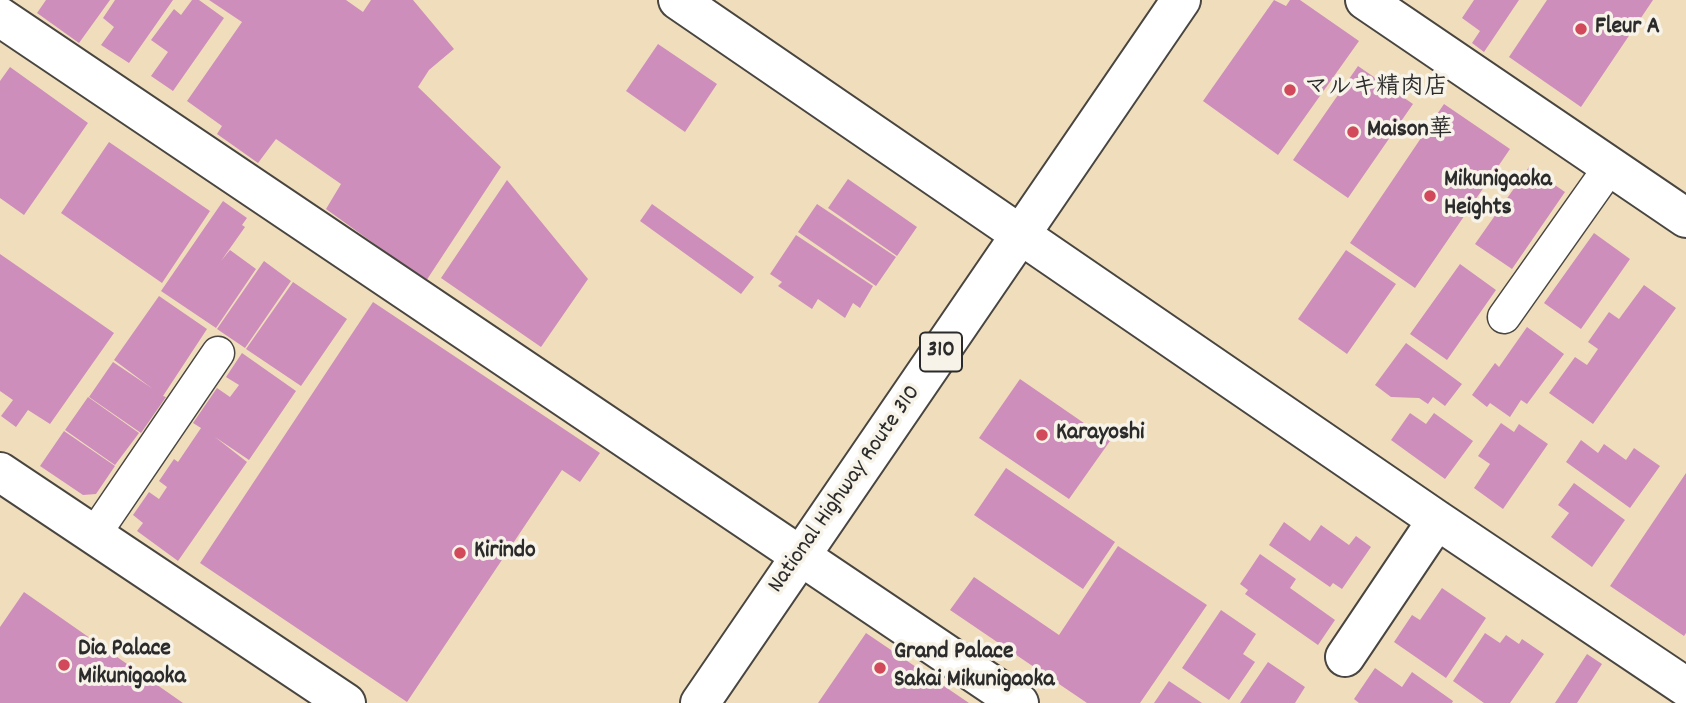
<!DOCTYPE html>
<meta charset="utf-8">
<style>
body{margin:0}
canvas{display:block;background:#f0ddbc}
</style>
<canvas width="1686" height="703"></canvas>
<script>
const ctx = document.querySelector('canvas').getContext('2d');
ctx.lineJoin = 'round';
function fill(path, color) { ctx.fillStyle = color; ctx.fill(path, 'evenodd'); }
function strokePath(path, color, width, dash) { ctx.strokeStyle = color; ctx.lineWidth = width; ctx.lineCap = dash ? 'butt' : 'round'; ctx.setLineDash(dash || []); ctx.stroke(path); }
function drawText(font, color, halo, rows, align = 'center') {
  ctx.font = font + ' Dekko,"Klee One",sans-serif'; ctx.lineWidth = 7; ctx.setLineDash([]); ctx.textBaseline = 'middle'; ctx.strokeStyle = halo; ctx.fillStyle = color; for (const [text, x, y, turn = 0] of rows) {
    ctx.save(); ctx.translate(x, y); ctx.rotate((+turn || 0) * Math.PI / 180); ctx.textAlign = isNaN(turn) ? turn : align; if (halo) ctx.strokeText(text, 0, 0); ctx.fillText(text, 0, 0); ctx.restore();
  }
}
fill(new Path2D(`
 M46,0H110L79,43L37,13Z
 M115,0H173L129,63L101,45L114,27L103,18Z
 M192,0H199L224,18L173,91L151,76L168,52L151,40L174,9L181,15Z
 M209,0H346L363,12L371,0H413L454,49L429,70L418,87L501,167L426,281L326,209L341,184L276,139L258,163L217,134L222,126L187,101L242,22Z
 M1274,0L1286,6L1290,0H1300L1359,41L1278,155L1203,101Z
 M1474,0H1519L1484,52L1472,43L1480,31L1462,18Z
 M1547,0H1653L1581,107L1509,57Z
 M658,44L717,84L685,132L626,91Z
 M1358,66L1413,104L1348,198L1293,160Z
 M10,67L88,123L24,215L0,198V81Z
 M1444,104L1510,149L1415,288L1350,243Z
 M109,142L210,211L162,283L61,213Z
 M1529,167L1565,192L1512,269L1475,244Z
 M848,179L917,227L897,256L828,208Z
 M507,180L588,279L541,347L441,278Z
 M223,201L247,218L242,225L245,227L221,261L230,250L256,269L216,328L161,291Z
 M652,204L754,277L741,294L640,221Z
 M817,204L896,257L876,286L798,232Z
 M1594,233L1630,259L1581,329L1544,303Z
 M796,235L873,286L860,308L853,303L845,318L818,299L812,309L778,286L782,282L770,274Z
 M1346,250L1396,284L1347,354L1298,319Z
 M0,254L114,333L50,424L28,410L16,427L1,416L13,400L0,391Z
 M264,261L291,281L245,348L217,329Z
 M1460,264L1496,290L1447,360L1410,334Z
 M293,282L347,319L301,386L246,349Z
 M1644,285L1676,308L1593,424L1549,393L1575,357L1587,365L1598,349L1588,342L1609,312L1619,319Z
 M159,296L207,329L163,396L166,397L141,433L89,397L113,362L153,389L114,360Z
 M373,302L600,453L580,482L562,470L407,702L200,563Z
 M1527,327L1564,354L1527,404L1521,400L1510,417L1490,403L1487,407L1472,395L1495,363L1499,367Z
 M1406,343L1462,384L1445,406L1433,397L1428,404L1419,398L1391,397L1375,385Z
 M242,353L296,391L249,460L215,437L247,462L178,561L137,531L143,523L133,515L149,492L159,499L167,487L159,481L174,459L178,462L201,428L193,423L217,388L230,397L239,385L226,377Z
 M1020,379L1110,441L1069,499L979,438Z
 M88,397L139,433L115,465L65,430Z
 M1410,413L1426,424L1434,413L1473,441L1445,479L1391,440Z
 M1501,423L1514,432L1519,424L1548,444L1503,509L1474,488L1490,464L1478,456Z
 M64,431L115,466L96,494L83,495L40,466Z
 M1581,440L1598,453L1604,444L1626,460L1634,448L1660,466L1630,508L1566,462Z
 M1006,468L1115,542L1083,589L974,515Z
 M1686,473V633L1684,636L1610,586Z
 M1574,483L1625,520L1592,567L1551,537L1569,513L1558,505Z
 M1284,522L1310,541L1321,525L1349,545L1356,536L1371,547L1342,589L1333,583L1330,587L1269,545Z
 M1118,546L1207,605L1140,703H1087L950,610L974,577L1059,635Z
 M1260,554L1296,579L1290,588L1335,620L1318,645L1245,594L1248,590L1240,584Z
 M1442,588L1486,618L1446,678L1394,642L1412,615L1420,620Z
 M24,592L183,703H0V627Z
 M1221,610L1256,634L1243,654L1255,662L1229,700L1182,668Z
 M866,633L969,703H818Z
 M1485,633L1500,643L1506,635L1519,644L1522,639L1544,654L1510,703H1484L1453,681Z
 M1587,654L1602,664L1577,703H1555Z
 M1268,662L1305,687L1295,703H1240Z
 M1375,668L1402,687L1412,672L1453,701L1452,703H1359L1354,699Z
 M1169,681L1202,703H1154Z`), '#ce8ebc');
const service = new Path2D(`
 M1504,317L1610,167
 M94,535L218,353`);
const minor = new Path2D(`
 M678,0L1437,520L1686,687
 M1365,0L1686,218
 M0,17L1019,703
 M0,472L346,703
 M1345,657L1437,520`);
const trunk = new Path2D(`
 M700,703L1181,0`);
strokePath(service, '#494641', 35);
strokePath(minor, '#494641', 42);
strokePath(trunk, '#494641', 42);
strokePath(service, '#fff', 32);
strokePath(minor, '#fff', 38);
strokePath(trunk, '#fff', 38);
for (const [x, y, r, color] of [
 [1581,29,7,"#d1495b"],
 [1290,90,7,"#d1495b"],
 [1353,132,7,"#d1495b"],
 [1430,196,7,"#d1495b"],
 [1042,435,7,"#d1495b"],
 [460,553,7,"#d1495b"],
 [64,665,7,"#d1495b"],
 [880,668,7,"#d1495b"]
]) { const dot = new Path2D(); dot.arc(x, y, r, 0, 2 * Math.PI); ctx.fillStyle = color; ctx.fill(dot); strokePath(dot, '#f7f3e8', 2.5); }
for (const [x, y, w] of [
 [941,352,42]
]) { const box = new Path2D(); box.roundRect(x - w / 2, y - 19.5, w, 39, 5); ctx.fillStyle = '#f7f3e8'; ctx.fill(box); strokePath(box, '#2b2b2b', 2); }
drawText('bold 23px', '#2b2b2b', null, [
 ["310",941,352]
]);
drawText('bold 24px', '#2b2b2b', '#f7f3e8', [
 ["Fleur A",1595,29],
 ["マルキ精肉店",1304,90],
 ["Maison華",1367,132],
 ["Mikunigaoka",1444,182],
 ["Heights",1444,210],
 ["Karayoshi",1056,435],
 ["Kirindo",474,553],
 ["Dia Palace",78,651],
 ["Mikunigaoka",78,679],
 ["Grand Palace",894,654],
 ["Sakai Mikunigaoka",894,682]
], 'left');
drawText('24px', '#2b2b2b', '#f7f3e8', [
 ["National Highway Route 310",846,490,-55]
]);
</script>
